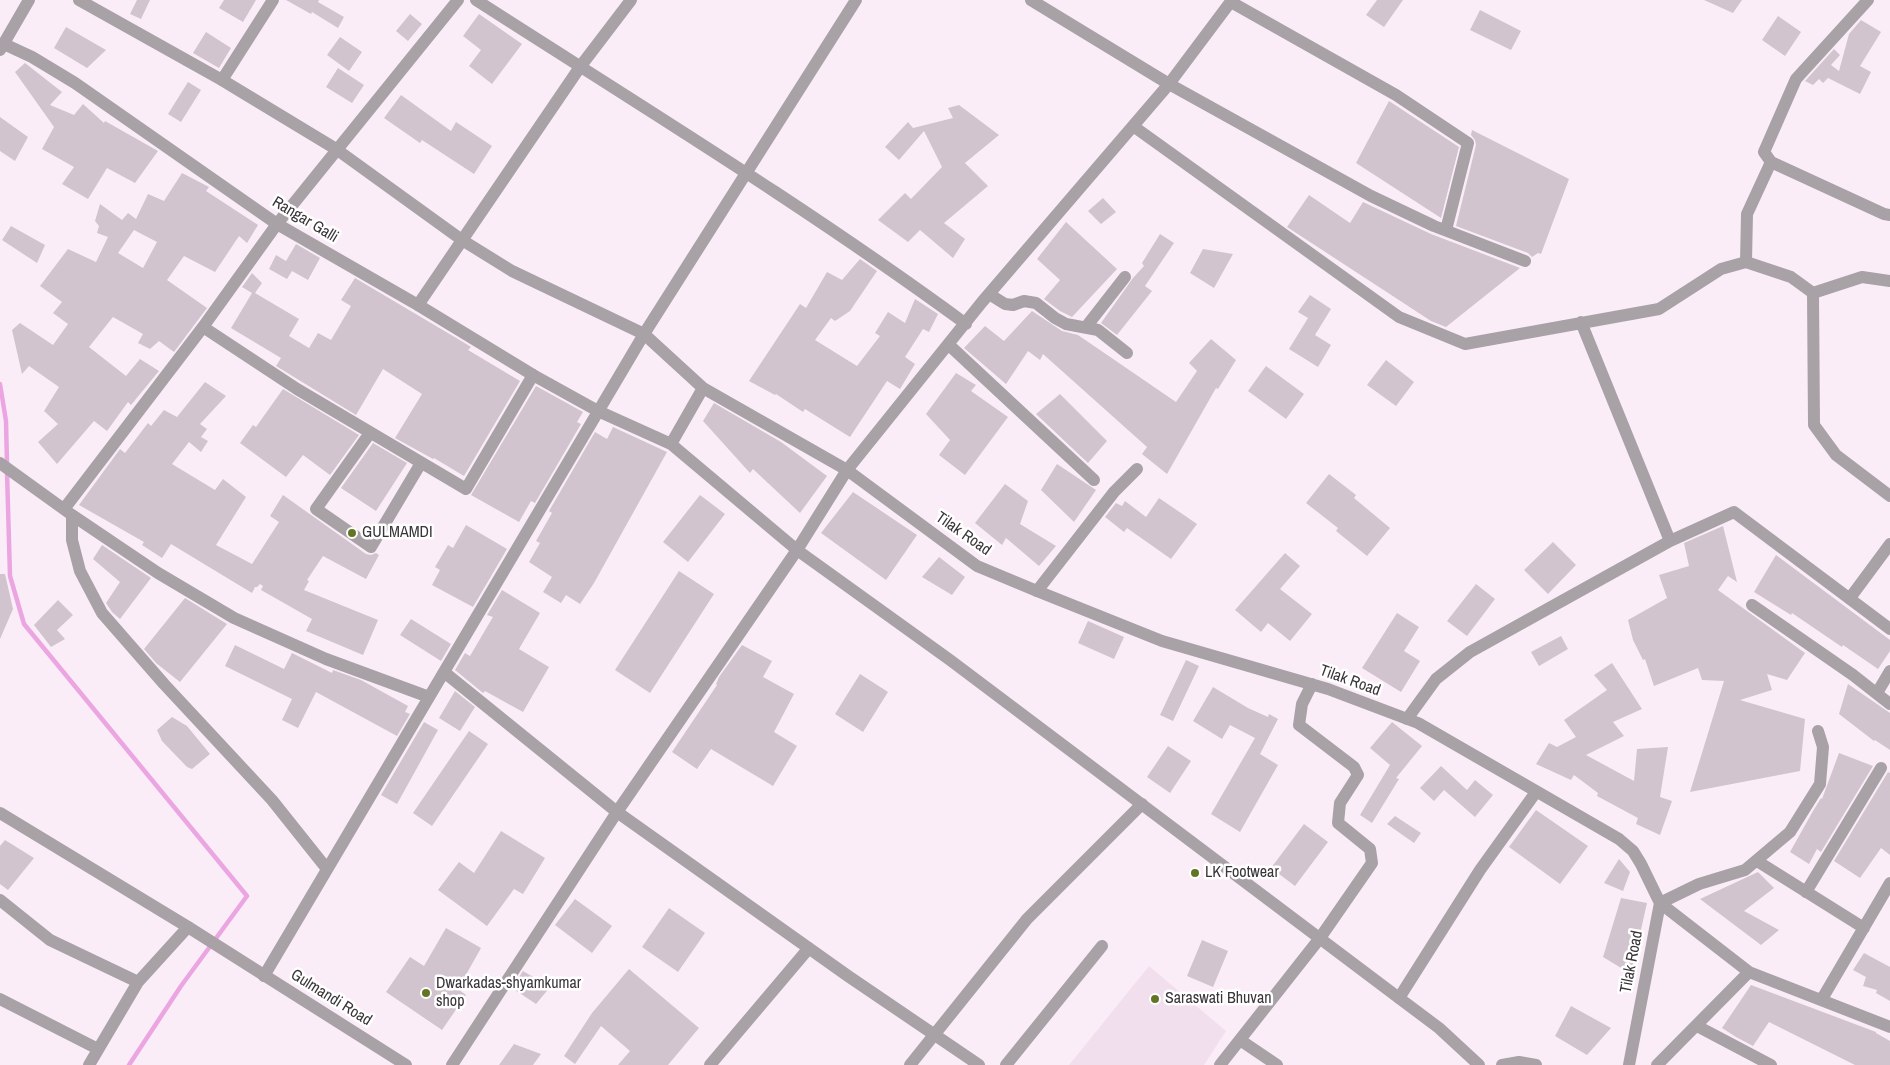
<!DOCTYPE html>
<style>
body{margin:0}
canvas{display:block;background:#faedf8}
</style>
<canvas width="1890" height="1065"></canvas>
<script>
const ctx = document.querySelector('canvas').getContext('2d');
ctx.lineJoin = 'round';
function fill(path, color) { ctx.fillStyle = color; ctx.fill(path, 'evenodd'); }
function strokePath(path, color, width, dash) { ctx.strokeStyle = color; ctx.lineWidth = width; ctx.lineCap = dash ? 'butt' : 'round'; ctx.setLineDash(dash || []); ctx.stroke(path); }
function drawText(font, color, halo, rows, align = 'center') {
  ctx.font = font + ' "Archivo Narrow",sans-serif'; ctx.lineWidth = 5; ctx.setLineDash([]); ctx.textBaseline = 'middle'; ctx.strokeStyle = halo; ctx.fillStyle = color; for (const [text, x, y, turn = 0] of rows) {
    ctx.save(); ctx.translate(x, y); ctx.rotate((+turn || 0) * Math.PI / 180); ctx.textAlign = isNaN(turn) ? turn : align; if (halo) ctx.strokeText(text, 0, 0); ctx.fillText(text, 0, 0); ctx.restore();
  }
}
fill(new Path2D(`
 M1149,966L1226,1031L1204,1065H1069Z`), '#f2dfee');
strokePath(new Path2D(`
 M0,384L6,421L7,464
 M7,472L10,576L24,624L247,896L181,986L129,1065`), '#eba6e2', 4.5);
fill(new Path2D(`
 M137,0H150L141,19L130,14Z
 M224,0H256L243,22L219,8Z
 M286,0H319L318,2L344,17L338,28L312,12L311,14Z
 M1377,0H1403L1384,27L1366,15Z
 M1704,0H1742L1733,13Z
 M1480,10L1521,31L1511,50L1470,30Z
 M410,14L422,24L408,41L396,31Z
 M479,14L522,44L492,84L469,66L481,50L463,36Z
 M1778,16L1801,32L1785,56L1762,40Z
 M1861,20L1881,32L1860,66L1871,72L1860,94L1828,78L1823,83L1819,79L1813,85L1805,81L1834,49L1840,55L1831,65L1839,71L1849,34Z
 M66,27L106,50L87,68L54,48Z
 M206,32L231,48L219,68L193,53Z
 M340,37L362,52L349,71L327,55Z
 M25,63L62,92L50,105L74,115L83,104L104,123L105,121L158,151L135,183L107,168L88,199L62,184L74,167L42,149L54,127L15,72Z
 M338,68L364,85L352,103L326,87Z
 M188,82L201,90L181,122L168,114Z
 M401,95L451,131L456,122L492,146L474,174L422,140L420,143L384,118Z
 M1389,101L1459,147L1441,218L1356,163Z
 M959,105L999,135L965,163L988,186L944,223L965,239L953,258L920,230L908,242L878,220L905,193L911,199L942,167L924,131L899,160L885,147L908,122L913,128L953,118L948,108Z
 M0,117L28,137L15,161L0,151Z
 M1472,130L1569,179L1541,254L1538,253L1532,257L1528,253L1456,226L1476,145L1475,140L1471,135Z
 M182,173L209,187L206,191L258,225L247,243L239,236L215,272L184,256L167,280L207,308L174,352L159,341L150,349L138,343L143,334L113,317L89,347L126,376L140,359L159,371L131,405L128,402L107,431L94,421L57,464L38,442L58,424L44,411L59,387L29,366L22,374L12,330L20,323L53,345L68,324L53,313L62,302L40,286L68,249L96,262L108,237L97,233L99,226L95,221L100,204L122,220L128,213L136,219L148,194L164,201ZM134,230L157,242L143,268L118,253Z
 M1309,195L1350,223L1363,202L1431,234L1520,268L1446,327L1431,321L1287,227Z
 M1103,198L1116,212L1101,224L1088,211Z
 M1066,222L1117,269L1072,317L1060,311L1044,299L1060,280L1037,259Z
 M11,226L45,245L37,263L2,240Z
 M1160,234L1174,243L1145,286L1152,291L1117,335L1101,323L1133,278L1144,266L1142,263Z
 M296,244L320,258L308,280L292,271L287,279L269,269L276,255L286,261Z
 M1203,249L1233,254L1214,288L1190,273Z
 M860,259L877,271L850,311L835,321L831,318L815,340L857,366L880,336L875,333L888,312L905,323L915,299L938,314L929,332L923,329L905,357L915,364L900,389L887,381L850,437L805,409L803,412L776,394L775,395L749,381L800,304L806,308L827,272L842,280Z
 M252,273L262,283L255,293L299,319L289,336L309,348L318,333L331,340L351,306L341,300L355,278L463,342L471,347L468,350L520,381L464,476L434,458L433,459L395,438L422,394L383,369L356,415L276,366L281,358L231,328L252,293L242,287Z
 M1310,295L1331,309L1315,335L1331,345L1318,367L1289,349L1308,318L1298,312Z
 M1032,311L1062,331L1078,335L1176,402L1197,371L1189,363L1211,339L1236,360L1218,389L1216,388L1167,474L1142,454L1147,447L1043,354L1040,360L1028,351L1006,384L964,348L985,326L1004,341Z
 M1386,360L1414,382L1396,406L1367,385Z
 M1266,366L1304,394L1286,419L1248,391Z
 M956,373L976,385L971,391L1008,417L965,475L939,455L950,440L926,414Z
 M205,382L226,396L200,424L207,429L201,437L208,441L201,452L189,442L172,464L215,490L223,479L246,497L216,545L252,564L279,522L270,516L283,495L366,554L371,555L376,553L379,555L366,579L323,556L307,580L309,581L304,590L378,620L363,655L306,631L312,619L261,590L263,586L260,584L257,587H255L252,593L171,544L162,558L142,545L144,542L79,505L120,449L125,453L148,423L151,426L164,410L177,417Z
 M536,386L583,412L577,422L581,424L535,503L531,501L519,522L471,495Z
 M283,389L359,435L330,475L303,455L286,477L240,443L253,425L256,427Z
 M1060,394L1107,441L1088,463L1036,414Z
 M714,403L781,442L827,476L800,513L753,469L750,473L703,421Z
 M613,427L667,452L594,583L580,604L566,595L561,603L543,592L552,577L529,562L540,543L536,541L552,513L549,511L595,432L607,439Z
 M373,443L407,463L376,511L341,488Z
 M1057,464L1096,490L1074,522L1041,490Z
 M1329,474L1356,495L1354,498L1390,528L1367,556L1336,531L1338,528L1306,503Z
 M1005,484L1028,501L1020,524L1056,546L1039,566L1006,538L1002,545L975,523Z
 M853,492L917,535L886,580L821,533Z
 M700,495L725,514L688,562L663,542Z
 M1159,498L1197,524L1171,559L1127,528L1124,532L1105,517L1116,503L1122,506L1125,501L1146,517Z
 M466,525L507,549L473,607L432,585L440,570L435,567L448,545L453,548Z
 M1723,526L1737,582L1728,576L1718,590L1805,653L1787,680L1767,674L1772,690L1740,700L1805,719L1800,771L1690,792L1724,681L1702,680L1698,668L1654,686L1645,659L1643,660L1633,640L1628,620L1667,598L1659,575L1689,566L1684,543Z
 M1553,542L1576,565L1548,594L1524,570Z
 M102,545L151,578L120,619L112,612L106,603L120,582L93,559Z
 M1285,553L1300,566L1280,589L1312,614L1290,641L1268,623L1261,632L1235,610Z
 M1776,555L1890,640V651L1878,669L1843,645L1842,647L1792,613L1791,615L1754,592Z
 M939,557L965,577L952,595L922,577Z
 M679,571L714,594L650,693L615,670Z
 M0,574H5L13,609L0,639Z
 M1476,584L1495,599L1467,636L1447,621Z
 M502,590L540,613L519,649L549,667L523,712L485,691L483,693L455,670L465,653L470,656L487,627L493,617L487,615Z
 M185,598L227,624L180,682L156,663L144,649Z
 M58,600L73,615L57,630L65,639L51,647L34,625Z
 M1397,613L1419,627L1404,651L1420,661L1401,692L1362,668Z
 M411,619L451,644L441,661L400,635Z
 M1088,621L1124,637L1114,659L1078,643Z
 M1561,636L1568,649L1539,666L1531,652Z
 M235,645L284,669L292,653L332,673L333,670L361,680L408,706L405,712L410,714L397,736L316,692L298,728L282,720L292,699L225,666Z
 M742,645L772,661L763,677L794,694L774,732L797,746L773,786L711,749L697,769L672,752L717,685L716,684L719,677Z
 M1186,660L1199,666L1173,721L1160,715Z
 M1612,663L1642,709L1613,722L1624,736L1586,755L1634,781L1637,749L1668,747L1660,797L1672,801L1660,835L1636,824L1638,818L1597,796L1598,793L1574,775L1571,780L1536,764L1549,743L1557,747L1576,737L1564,720L1607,690L1594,675Z
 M860,674L888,692L863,732L835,714Z
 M1848,684L1890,713V750L1875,740L1874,741L1839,714Z
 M1213,687L1248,708L1268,717L1269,714L1278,719L1260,754L1278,765L1240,832L1211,814L1255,738L1230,725L1222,739L1193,721Z
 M455,691L475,707L460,731L439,718Z
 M172,717L187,726L210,754L192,769L187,767L162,741L157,730Z
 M424,722L438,730L397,804L381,795Z
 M1392,722L1422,746L1396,778L1399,779L1372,823L1360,815L1390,765L1370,748Z
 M469,731L488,744L432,826L413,813Z
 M1168,746L1191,761L1170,793L1147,777Z
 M1839,753L1873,766L1821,852L1817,849L1809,864L1790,852L1813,811L1821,798L1822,799Z
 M1441,766L1467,790L1475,780L1493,795L1475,817L1444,790L1434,801L1420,788Z
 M1888,772L1890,773V855L1881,848L1860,878L1834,861Z
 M1536,810L1588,846L1560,884L1509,847Z
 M1395,816L1421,833L1414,843L1387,824Z
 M1304,824L1328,842L1295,886L1271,868Z
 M501,831L545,858L523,894L514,889L487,926L438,890L459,862L474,873Z
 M5,840L34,858L8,890L0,884V846Z
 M1619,859L1630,872L1623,891L1604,883Z
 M1758,872L1774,888L1744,911L1779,930L1761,945L1700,899Z
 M1621,898L1647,903L1631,974L1603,957Z
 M575,899L612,926L592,953L555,925Z
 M669,908L705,933L678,972L642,947Z
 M446,928L481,948L458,989L466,995L442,1030L386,992L410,957L424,966Z
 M1202,940L1228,951L1213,987L1187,976Z
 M1864,953L1890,967V1001L1876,993L1877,990L1863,986L1866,977L1853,970Z
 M629,969L699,1028L668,1065H618L630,1051L601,1026L575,1064L564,1056L592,1013Z
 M523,971L540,981L541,979L551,986L536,1004L512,988Z
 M1751,985L1876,1032V1033L1890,1041V1065H1855L1769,1022L1753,1046L1736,1037L1722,1028Z
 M1571,1006L1611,1028L1587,1055L1555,1036Z
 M514,1044L541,1054L533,1065H499Z`), '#d1c4cf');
strokePath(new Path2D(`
 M476,0C641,106 808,208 966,324
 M1031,0L1169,84L1371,196L1434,226L1525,261
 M1868,0L1796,79L1764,152L1771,162L1884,214L1890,215
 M1231,2L1396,95L1468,143L1446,230
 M222,80L273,0
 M1133,126L1399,317L1465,344L1659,309L1721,269L1746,262L1791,277L1813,293L1814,425L1836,455L1890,496
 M1746,262L1747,214L1771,162
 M1813,293L1862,277L1890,281
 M989,294L1005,304L1013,305L1024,301L1036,303L1055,318L1066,324L1098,330L1127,353
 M418,305L580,67L631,0
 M1581,322L1670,541
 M203,327L297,389L466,489L533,375
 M1086,327L1125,277
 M949,345L1094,480
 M370,433L316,509L371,547L421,463
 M0,463L72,515L158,573L234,618L326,659L429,697
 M847,470L982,302L1169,84L1232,0
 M64,509L203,327L277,224L458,0
 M72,515V540L80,571L102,613L164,684L272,800L327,869
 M1037,591L1114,492L1137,469
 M1850,598L1890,544
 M1752,605L1853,675L1890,704
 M444,672L617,812L848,976L979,1065
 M1877,693L1890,671
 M1407,719L1436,679L1470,652L1670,541L1734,512L1890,629
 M1818,731L1823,747L1820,784L1790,832L1745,870L1699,884L1660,903L1749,972L1890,1027
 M1757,861L1864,928
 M1806,892L1881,768
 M0,900L50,940L138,982
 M264,976L644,334L856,0
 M1399,998L1480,870L1536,792
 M0,999L98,1049
 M1822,999L1890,883
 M1697,1026L1771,1065
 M1240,1040L1277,1065
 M89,1065L138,982L188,927
 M710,1065L809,948
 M910,1065L1027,919L1142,804
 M1006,1065L1102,946
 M1220,1065L1320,938L1372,863L1370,849L1338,823L1340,803L1358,775L1354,767L1299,725L1302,704L1312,684
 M1657,1065L1749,972`), '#a8a2a7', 12);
strokePath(new Path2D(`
 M79,0L222,80L336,149L462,240L512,271L644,334L703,388L847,470L977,566L1037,591L1162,641L1328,689L1418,723L1619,839L1633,851L1641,864L1660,903L1629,1065
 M4,44L32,57L75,83L277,224L418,305L533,375L598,411L671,444L797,550L950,660L1399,998L1439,1028L1479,1065
 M0,50L29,0
 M671,444L703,388
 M0,813L188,927L406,1065
 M452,1065L617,812L797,550L847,470
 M1502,1065L1519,1062L1536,1065`), '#a8a2a7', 12);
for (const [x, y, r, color] of [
 [352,533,5,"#627524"],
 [1195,873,5,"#627524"],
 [426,993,5,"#627524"],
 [1155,999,5,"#627524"]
]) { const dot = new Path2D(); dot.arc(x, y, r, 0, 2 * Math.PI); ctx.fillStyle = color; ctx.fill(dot); strokePath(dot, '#fff', 2); }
drawText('16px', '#3a3539', '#fff', [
 ["Rangar Galli",305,220,31],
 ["Tilak Road",963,534,35],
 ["Tilak Road",1350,681,20],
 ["Tilak Road",1632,962,-79],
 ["Gulmandi Road",331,998,32]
]);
drawText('16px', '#3a3539', '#fff', [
 ["GULMAMDI",362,533],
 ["LK Footwear",1205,873],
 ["Dwarkadas-shyamkumar",436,984],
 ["shop",436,1002],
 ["Saraswati Bhuvan",1165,999]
], 'left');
</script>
